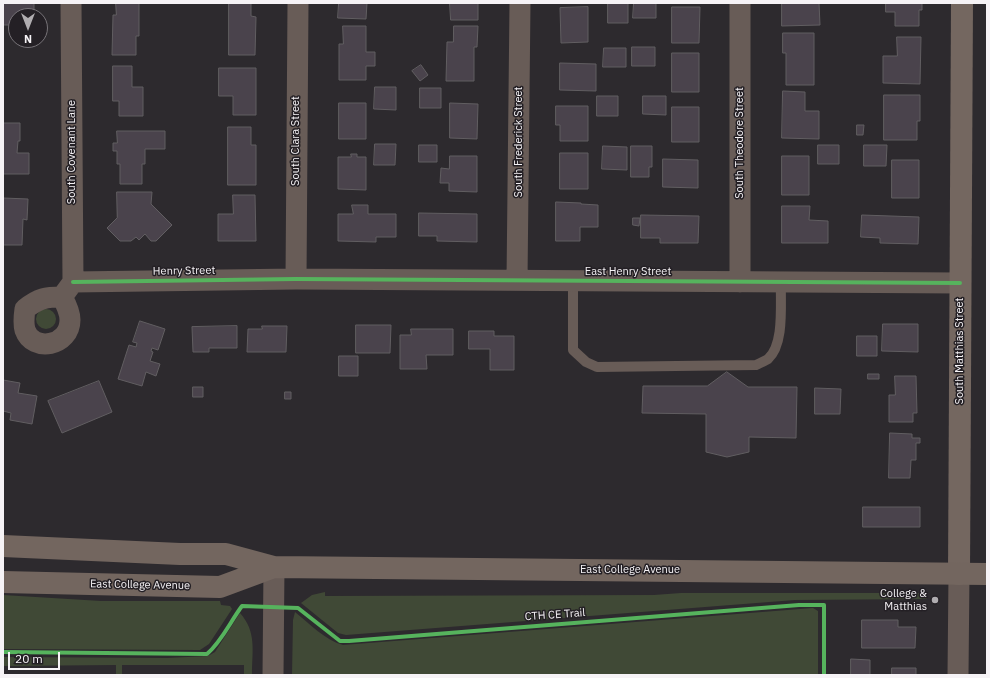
<!DOCTYPE html>
<style>
body{margin:0}
#map{position:relative;width:990px;height:678px;overflow:hidden;background:#2d2a2e;font-family:"IBM Plex Sans",sans-serif}
canvas{display:block}
.frame{position:absolute;inset:0;border:4px solid #f6f3f6;pointer-events:none}
.north{position:absolute;left:8px;top:8px;width:40px;height:40px;box-sizing:border-box;background:#242025;border:1px solid #787479;border-radius:50%;rotate:180deg;font-size:11px;font-weight:700;line-height:16px;text-align:center;color:#f6f3f6}
.north::after{content:'';display:block;margin:auto;width:14px;height:18px;background:#b0adb0;clip-path:polygon(50% 0,100% 100%,50% 72%,0 100%)}
.scale{position:absolute;left:8px;top:652px;width:52px;height:18px;box-sizing:border-box;border:2px solid #f6f3f6;border-top:0;padding-left:5px;font-size:12px;line-height:14px;white-space:nowrap;color:#f6f3f6;-webkit-text-stroke:3px #242025;paint-order:stroke}
</style>
<div id="map">
<canvas width="990" height="678"></canvas>
<div class="frame"></div>
<div class="north">N</div>
<div class="scale">20 m</div>
</div>
<script>
const ctx = document.querySelector('canvas').getContext('2d');
ctx.lineJoin = 'round';
function fill(path, color) { ctx.fillStyle = color; ctx.fill(path, 'evenodd'); }
function strokePath(path, color, width, dash) { ctx.strokeStyle = color; ctx.lineWidth = width; ctx.lineCap = dash ? 'butt' : 'round'; ctx.setLineDash(dash || []); ctx.stroke(path); }
function drawText(font, color, halo, rows, align = 'center') {
  ctx.font = font + ' "IBM Plex Sans",sans-serif'; ctx.lineWidth = 3; ctx.setLineDash([]); ctx.textBaseline = 'middle'; ctx.strokeStyle = halo; ctx.fillStyle = color; for (const [text, x, y, turn = 0] of rows) {
    ctx.save(); ctx.translate(x, y); ctx.rotate((+turn || 0) * Math.PI / 180); ctx.textAlign = isNaN(turn) ? turn : align; if (halo) ctx.strokeText(text, 0, 0); ctx.fillText(text, 0, 0); ctx.restore();
  }
}
fill(new Path2D(`
 M36 319a10 10 0 1 1 20 0a10 10 0 1 1-20 0Z
 M325,592V596L654,595L681,593H926L927,599L795,600L346,635L338,633L301,603L312,595Z
 M3,595L101,601H220L221,605L230,606L232,609L209,644L200,650L3,649Z
 M813,608L818,611V675H292L293,620L295,612C310,624 325,640 343,645Z
 M240,613C257,632 252,651 252,675H244V665H122V675H116V665L3,666V657L167,658L208,656L215,652Z`), '#404936');
const building = new Path2D(`
 M3,3H34V16H16V25H3Z
 M116,3H139V36H136V55H112L113,15H116Z
 M229,3H251V16L256,17L255,55H229Z
 M339,3H367L366,19L338,18Z
 M450,3H478V20H451Z
 M608,3H628V23H608Z
 M634,3H656V18H633Z
 M782,3H819L820,25L782,26Z
 M886,3H922V10H919V26H895V12H886Z
 M588,7V42L561,43L560,8Z
 M672,7H700L699,43H672Z
 M343,26H366V52H375V66H366V80H339V44H343Z
 M454,26H478L477,47H474V81H446L447,42H453Z
 M783,33H814V85H786V53H783Z
 M897,37H921L920,84L883,83V56H897Z
 M632,47H655V66H632Z
 M604,48H626V67H603Z
 M672,53H699V92H672Z
 M560,63L596,64V91L560,90Z
 M421,65L428,75L420,81L412,71Z
 M113,66H132V87H143V116H119V101H113Z
 M219,68H256V115H233V96H219Z
 M375,87H396V110L374,109Z
 M420,88H441V108H420Z
 M783,91L805,92V111H819V139L782,138Z
 M884,95H920V121H917V140H884Z
 M597,96H618V116H597Z
 M643,96H666V115L643,114Z
 M339,103H366V139H339Z
 M450,103L478,104L477,139L450,138Z
 M556,106H588V141H560V125H556Z
 M672,107H699V142H672Z
 M3,123H20V141H18L17,153H29V174H3Z
 M857,125H864L863,135H857Z
 M228,127H251V145H256V185H228Z
 M117,131H165V149H145V164H142V184H120V164H117V151H113V143H117Z
 M375,144H396L395,165H374Z
 M419,145H437V162H419Z
 M818,145H839V164H818Z
 M864,145H887L886,166H864Z
 M603,146L627,147V170L602,169Z
 M631,146H652V167H649V177H631Z
 M560,153H588V189H560Z
 M351,154H357V157H366V190L338,189V157H351Z
 M450,156H477V192L449,191V183H440L441,168L449,169Z
 M782,156H809V195H782Z
 M663,159L698,160V188L663,187Z
 M892,160H919V198H892Z
 M117,192H152L151,204L172,225L156,241H151L145,234L139,240L136,237L131,241H120L107,228L117,218Z
 M233,195H255L256,241H218V214H233Z
 M3,198L28,199L27,220L23,219L22,245H3Z
 M556,202L581,203V204L598,205V227H580V241H556Z
 M352,205H368V214H396V237H376V242L338,241V214H353Z
 M782,206H810L809,220L828,221V243H782Z
 M419,213L477,214V242L437,241V236H419Z
 M641,215L699,216L698,243H660V238H641Z
 M862,215L919,217L918,244L880,243V238L861,237Z
 M633,218H640L639,226L633,225Z
 M140,321L165,329L158,350L152,348L151,351L153,352L150,361L160,364L156,376L146,372L142,386L118,379L129,345L136,347L137,343L133,342Z
 M883,324H918V352L882,351Z
 M356,325H391L390,353H356Z
 M237,326V348H209V352H193L192,327Z
 M262,326H287L286,352H247L248,329H262Z
 M411,329H453V355H426L427,369H400V335H411Z
 M469,331H494V336H514V370H490V349H469Z
 M857,336H877V356H857Z
 M339,356H358V376H339Z
 M727,372L748,387H797L796,438L749,437V452L727,457L706,452V414L642,413L643,386H707Z
 M868,374H879V379H868Z
 M895,376H916L917,413H913V422H889V395H895Z
 M3,380L20,383L18,393L37,396L32,424L10,420L11,413L3,411Z
 M99,381L112,412L62,433L48,401Z
 M193,387H203V397H193Z
 M815,388L841,389L840,414H815Z
 M285,392H291V399H285Z
 M890,433L912,434V438H920V443H916V460H911L910,478H889Z
 M863,507H920V527H863Z
 M862,620H898V627H916L915,648H862Z
 M851,659L870,660V675H851Z
 M892,668H916V675H892Z`);
fill(building, '#4a434c');
strokePath(building, '#615e61', 1);
strokePath(new Path2D(`
 M573,281V350L586,362L597,367L756,365C760,363 765,361 768,359C785,344 780,303 781,282`), '#685c57', 10);
strokePath(new Path2D(`
 M740,3V282
 M296,279L298,3
 M517,280L520,3
 M73,282L296,279L960,283
 M62,297C66,304 70,312 70,320C70,346 33,353 25,330C23,323 24,316 25,309C39,298 46,297 62,297L73,282L71,3
 M273,675L274,567
 M958,675L959,574`), '#685c57', 21);
strokePath(new Path2D(`
 M959,574L962,3`), '#746760', 22);
strokePath(new Path2D(`
 M3,546L180,554H226L274,567L987,574
 M3,582L220,587L274,567`), '#73665f', 22);
strokePath(new Path2D(`
 M73,282L296,279L960,283
 M3,652L207,654C222,641 230,622 242,606L298,608L340,641H349L799,605H824V675`), '#56b35d', 4);
for (const [x, y, r, color] of [
 [935,600,4,"#b0adb0"]
]) { const dot = new Path2D(); dot.arc(x, y, r, 0, 2 * Math.PI); ctx.fillStyle = color; ctx.fill(dot); strokePath(dot, '#242025', 1.5); }
drawText('11px', '#f6f3f6', '#242025', [
 ["South Clara Street",296,141,-90],
 ["South Frederick Street",519,142,-90],
 ["South Theodore Street",740,143,-90],
 ["South Covenant Lane",72,152,-90],
 ["Henry Street",184,271,-1],
 ["East Henry Street",628,272],
 ["South Matthias Street",960,351,-90],
 ["East College Avenue",630,570],
 ["East College Avenue",140,585,1],
 ["CTH CE Trail",555,615,-4]
]);
drawText('11px', '#f6f3f6', '#242025', [
 ["College &",927,594],
 ["Matthias",927,607]
], 'right');
</script>
